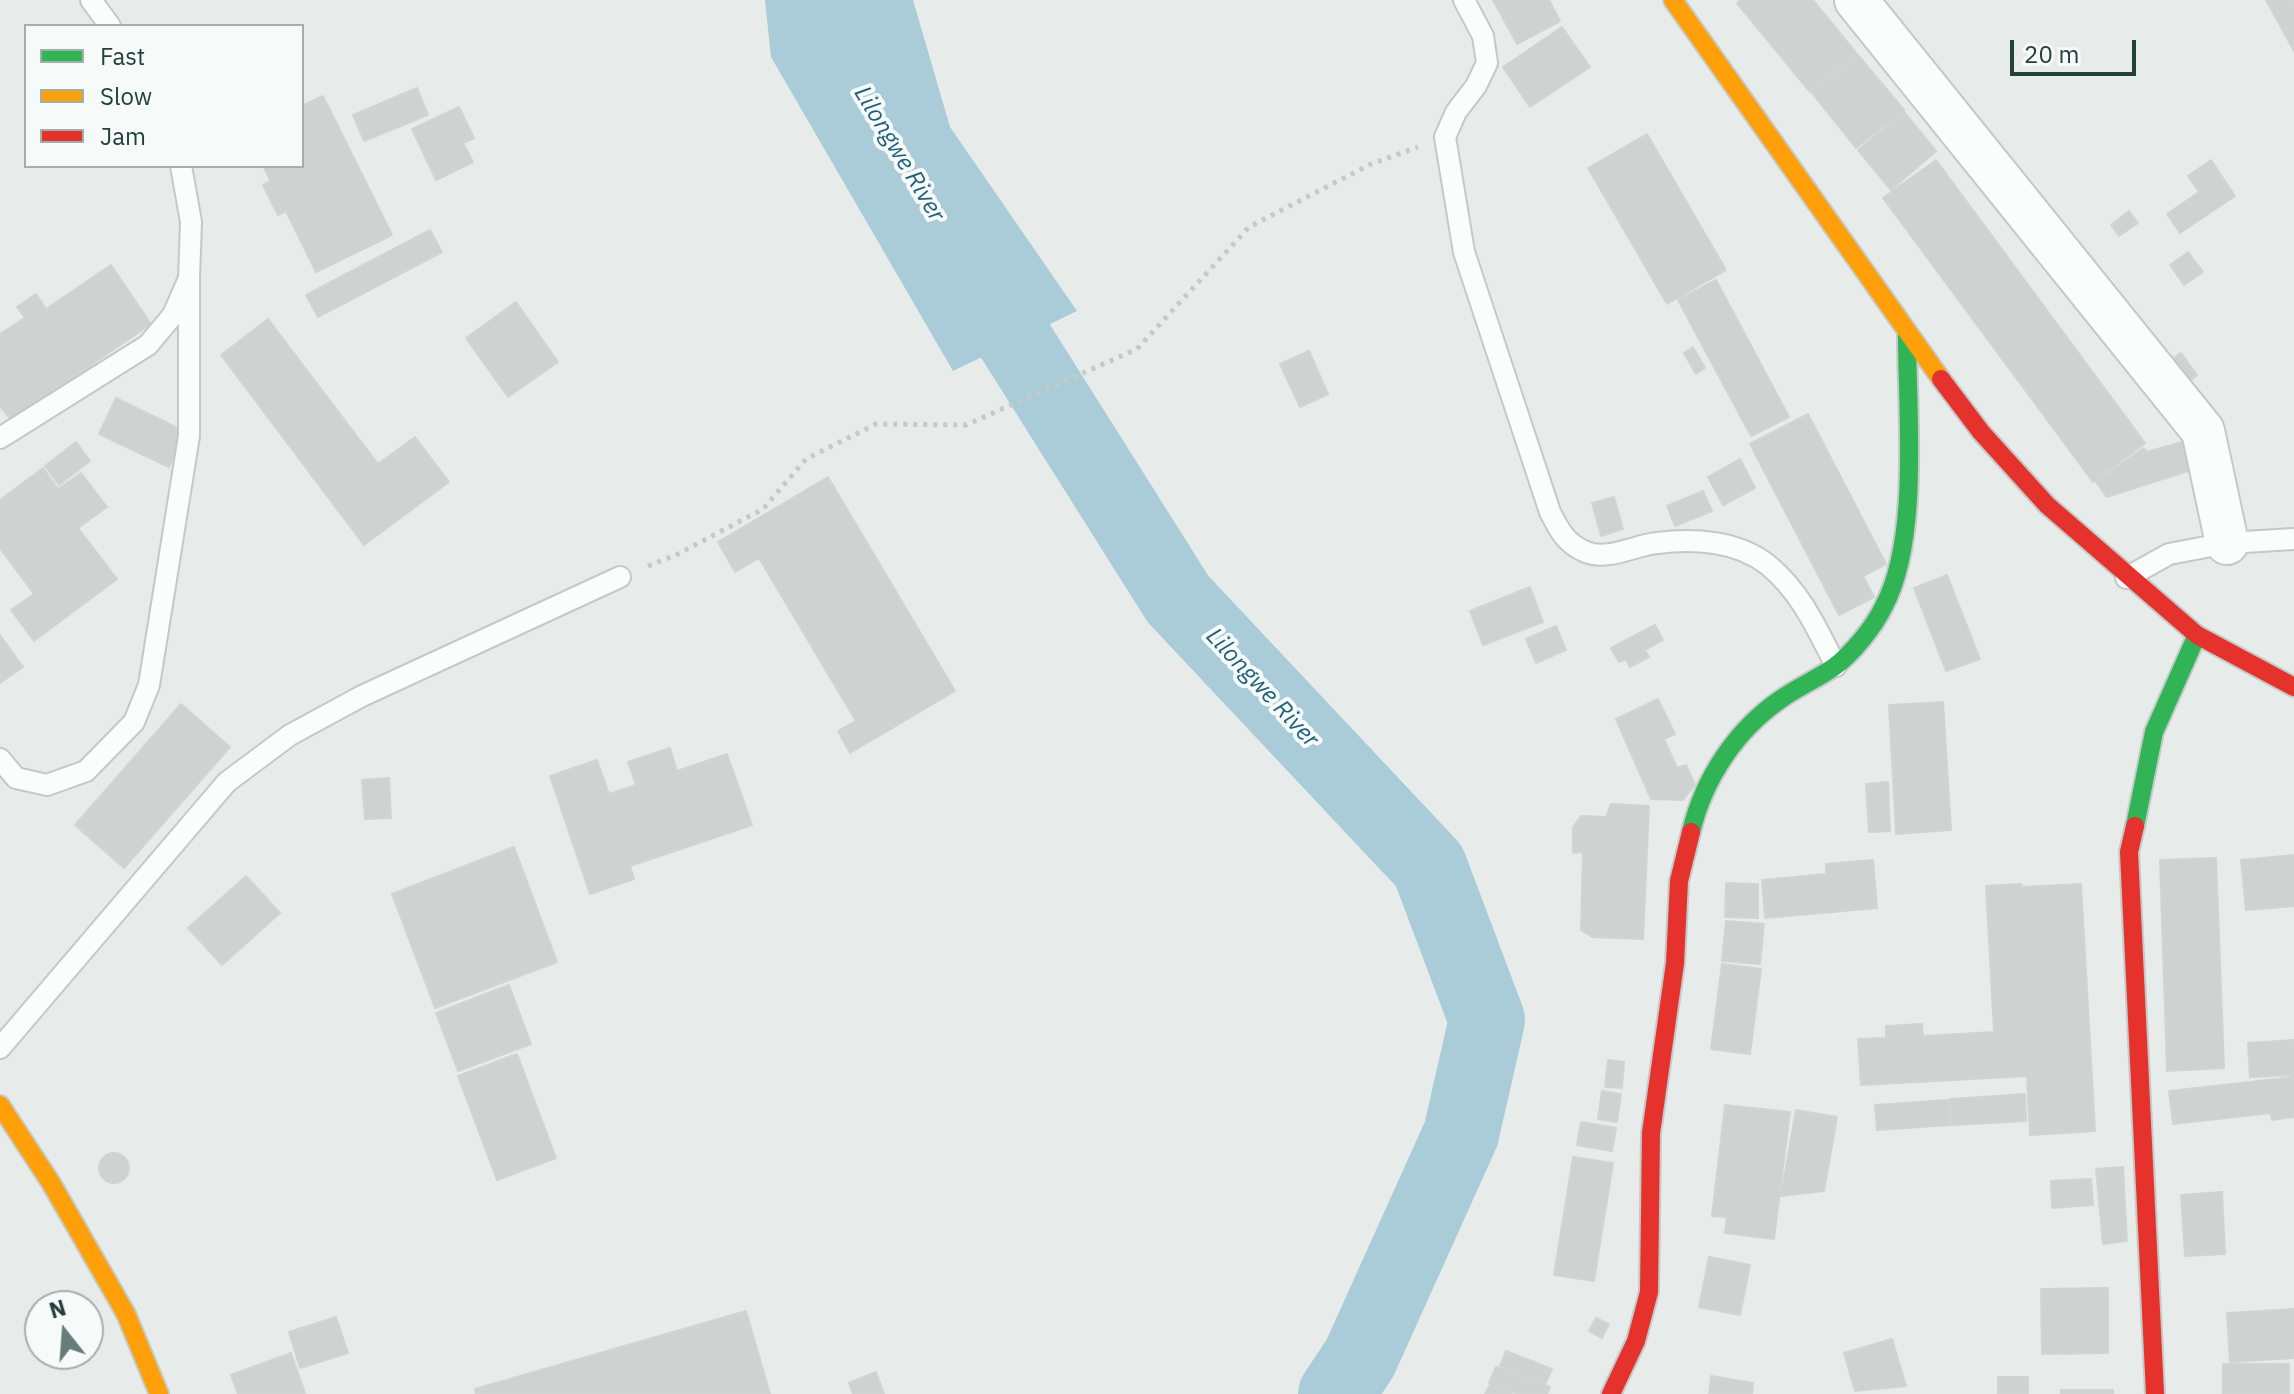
<!DOCTYPE html>
<style>
body{margin:0}
#map{position:relative;width:2294px;height:1394px;overflow:hidden;background:#e7ecea;font-family:"IBM Plex Sans",sans-serif}
canvas{display:block}
.legend{position:absolute;left:24px;top:24px;width:280px;height:144px;box-sizing:border-box;background:#f6faf9;border:2px solid #a2b0ad;margin:0;padding:10px 14px;list-style:none;font-size:24px;color:#24403c}
.legend li{display:flex;align-items:center;gap:16px;height:40px}
.legend b{width:40px;border:2px solid #a2b0ad}
.north{position:absolute;left:24px;top:1290px;width:80px;height:80px;box-sizing:border-box;background:#f6faf9;border:2px solid #a2b0ad;border-radius:50%;rotate:343deg;font-size:22px;font-weight:700;line-height:32px;text-align:center;color:#24403c}
.north::after{content:'';display:block;margin:auto;width:28px;height:36px;background:#687c79;clip-path:polygon(50% 0,100% 100%,50% 72%,0 100%)}
.scale{position:absolute;left:2010px;top:40px;width:126px;height:36px;box-sizing:border-box;border:4px solid #24403c;border-top:0;padding-left:10px;font-size:24px;line-height:28px;white-space:nowrap;color:#24403c;-webkit-text-stroke:6px #f6faf9;paint-order:stroke}
</style>
<div id="map">
<canvas width="2294" height="1394"></canvas>
<ul class="legend">
<li><b style="height:10px;background:#30b455"></b>Fast</li>
<li><b style="height:10px;background:#ff9f0a"></b>Slow</li>
<li><b style="height:10px;background:#e5322d"></b>Jam</li>
</ul>
<div class="north">N</div>
<div class="scale">20 m</div>
</div>
<script>
const ctx = document.querySelector('canvas').getContext('2d');
ctx.lineJoin = 'round';
function fill(path, color) { ctx.fillStyle = color; ctx.fill(path, 'evenodd'); }
function strokePath(path, color, width, dash) { ctx.strokeStyle = color; ctx.lineWidth = width; ctx.lineCap = dash ? 'butt' : 'round'; ctx.setLineDash(dash || []); ctx.stroke(path); }
function drawText(font, color, halo, rows, align = 'center') {
  ctx.font = font + ' "IBM Plex Sans",sans-serif'; ctx.lineWidth = 8; ctx.setLineDash([]); ctx.textBaseline = 'middle'; ctx.strokeStyle = halo; ctx.fillStyle = color; for (const [text, x, y, turn = 0] of rows) {
    ctx.save(); ctx.translate(x, y); ctx.rotate((+turn || 0) * Math.PI / 180); ctx.textAlign = isNaN(turn) ? turn : align; if (halo) ctx.strokeText(text, 0, 0); ctx.fillText(text, 0, 0); ctx.restore();
  }
}
fill(new Path2D(`
 M765,0H913L950,127L1077,311L953,371L771,57Z`), '#a9ccd8');
strokePath(new Path2D(`
 M960,253L1178,599L1429,866L1487,1020L1461,1134L1360,1358L1336,1394`), '#a9ccd8', 76);
const building = new Path2D(`
 M1493,0H1549L1560,21L1517,44Z
 M1740,0H1813L1857,54L1810,92L1737,3Z
 M2266,0H2294V51Z
 M1562,27L1590,67L1530,107L1503,67Z
 M1858,55L1904,110L1856,148L1812,93Z
 M417,88L428,115L364,141L353,115Z
 M323,96L392,235L316,272L286,211L278,215L263,185L271,181L263,166H302V106Z
 M459,107L474,138L463,143L473,162L436,180L412,129Z
 M1904,112L1936,151L1891,190L1858,150Z
 M1647,134L1726,270L1667,304L1588,168Z
 M1936,160L2145,443L2093,482L1883,198Z
 M2211,160L2235,196L2180,233L2167,214L2199,192L2188,176Z
 M2129,211L2138,223L2119,236L2111,225Z
 M430,230L442,252L318,317L306,295Z
 M2188,252L2203,272L2184,285L2170,265Z
 M111,265L151,324L11,420L0,406V334L25,318L17,307L36,294L46,309Z
 M1716,280L1789,417L1751,436L1678,300Z
 M516,302L558,362L508,397L466,338Z
 M268,319L378,464L415,437L449,482L364,545L221,355Z
 M1693,347L1705,368L1696,374L1684,353Z
 M1309,351L1328,394L1300,407L1280,364Z
 M2181,353L2197,375L2186,384L2169,361Z
 M116,398L186,432L169,467L99,434Z
 M1808,414L1886,564L1863,576L1874,597L1839,615L1750,444Z
 M2185,441L2194,469L2107,497L2096,482L2143,448L2147,452Z
 M76,442L90,461L59,485L45,466Z
 M1740,459L1755,488L1723,505L1708,477Z
 M43,468L58,489L81,473L107,507L78,528L117,579L34,641L11,610L34,594L0,548V500Z
 M828,477L955,691L850,753L838,731L856,721L759,558L735,572L718,542Z
 M1703,491L1712,511L1675,526L1667,506Z
 M1614,497L1623,529L1601,536L1592,503Z
 M1947,575L1980,659L1946,671L1914,588Z
 M1530,587L1543,622L1483,645L1470,611Z
 M1655,625L1663,640L1645,650L1649,657L1630,667L1626,659L1619,662L1611,648Z
 M1556,626L1566,650L1536,663L1526,639Z
 M0,635L23,667L0,683Z
 M1658,699L1675,734L1664,739L1677,768L1686,765L1695,785L1683,800L1651,799L1616,719Z
 M1943,702L1951,830L1896,834L1889,705Z
 M181,704L230,747L124,868L75,825Z
 M670,748L677,771L727,754L752,825L630,866L634,879L590,894L550,776L597,760L609,794L636,785L628,762Z
 M389,778L391,818L365,819L362,780Z
 M1888,782L1890,831L1869,832L1866,784Z
 M1611,804L1649,806L1643,939L1592,937L1581,930L1583,852L1573,853V827L1581,816L1606,817Z
 M514,847L557,962L435,1008L392,894Z
 M2294,855V906L2246,910L2241,860Z
 M2216,858L2224,1068L2167,1071L2160,860Z
 M1873,860L1877,908L1765,918L1762,880L1826,874V864Z
 M246,876L280,913L222,965L188,928Z
 M1726,883L1758,884V918L1725,917Z
 M2021,884L2022,887L2081,884L2095,1131L2030,1135L2027,1076L1861,1085L1858,1039L1886,1038V1026L1922,1024L1923,1036L1994,1032L1986,886Z
 M1726,921L1764,924L1760,964L1722,961Z
 M1722,964L1761,969L1750,1054L1711,1049Z
 M509,985L531,1044L458,1071L436,1013Z
 M2294,1040V1075L2250,1077L2248,1043Z
 M517,1054L556,1158L497,1180L458,1076Z
 M1608,1060L1624,1062L1622,1088L1605,1087Z
 M2294,1077V1117L2272,1120L2271,1113L2173,1124L2169,1091Z
 M1602,1091L1621,1094L1617,1122L1598,1119Z
 M2025,1094L2026,1121L1952,1125L1950,1099Z
 M1948,1100L1950,1125L1877,1130L1875,1105Z
 M1725,1105L1790,1112L1774,1239L1725,1233L1727,1217L1712,1216Z
 M1796,1110L1837,1117L1824,1191L1781,1196Z
 M1581,1122L1616,1128L1612,1151L1577,1145Z
 M99 1168a15 15 0 1 1 30 0a15 15 0 1 1-30 0Z
 M1573,1157L1613,1163L1594,1281L1554,1275Z
 M2123,1167L2127,1241L2103,1244L2096,1169Z
 M2091,1179L2093,1205L2052,1208L2051,1181Z
 M2222,1192L2225,1254L2185,1256L2181,1195Z
 M1709,1257L1750,1265L1740,1315L1699,1307Z
 M2108,1288V1353L2042,1354L2041,1289Z
 M2294,1309V1358L2230,1362L2227,1313Z
 M746,1311L770,1394H476L475,1389Z
 M336,1317L348,1353L300,1368L289,1332Z
 M1596,1318L1609,1324L1602,1338L1589,1331Z
 M1892,1339L1906,1386L1855,1391L1844,1353Z
 M1506,1351L1552,1369L1545,1384L1500,1366Z
 M291,1353L305,1393L238,1394L231,1375Z
 M2223,1364H2289V1394H2223Z
 M1496,1367L1550,1387L1547,1394H1517L1489,1383Z
 M876,1372L884,1394H853L849,1383Z
 M1711,1376L1753,1383L1752,1394H1709Z
 M1998,1377H2028V1394H1998Z
 M1490,1385L1511,1394H1485Z
 M2061,1390H2113V1394H2061Z`);
fill(building, '#ced3d2');
strokePath(building, '#d0d5d3', 2);
const lane = new Path2D(`
 M91,0L110,26
 M1464,0L1483,36L1487,63L1476,86L1456,112L1445,137L1464,252L1550,512C1559,530 1566,544 1586,552C1608,561 1635,545 1657,543C1694,538 1738,541 1768,565C1801,592 1817,629 1836,666
 M0,438L148,345L173,315L189,278L191,222L181,166
 M2126,578L2169,554L2227,543L2294,539
 M0,759L16,778L47,785L86,771L134,722L149,685L189,436V278
 M0,1048L227,782L290,735L362,696L620,577`);
const street = new Path2D(`
 M1856,0L2203,431L2227,543`);
const fast = new Path2D(`
 M2135,826L2154,732L2197,635
 M1691,832C1704,778 1736,730 1781,699C1798,687 1817,679 1834,667C1852,654 1874,627 1884,606C1920,538 1907,413 1907,335`);
const slow = new Path2D(`
 M1673,0L1941,379
 M0,1105L51,1183L126,1314L159,1394`);
const jam = new Path2D(`
 M1941,379L1981,432L2047,505L2197,635L2294,687
 M2135,826L2129,852L2155,1394
 M1611,1394L1636,1341L1649,1292L1651,1133L1675,963L1679,881L1691,832`);
strokePath(lane, '#c4c9c7', 24);
strokePath(street, '#c4c9c7', 46);
strokePath(fast, '#c3cac8', 22);
strokePath(slow, '#c3cac8', 22);
strokePath(jam, '#c3cac8', 22);
strokePath(new Path2D(`
 M648,566L678,554L763,509L806,459L876,424L966,425L1137,349L1249,227L1371,164L1418,147`), '#c3cbca', 5, [4, 6]);
strokePath(lane, '#fbfcfc', 20);
strokePath(street, '#fbfcfc', 42);
strokePath(fast, '#30b455', 18);
strokePath(slow, '#ff9f0a', 18);
strokePath(jam, '#e5322d', 18);
drawText('italic 24px', '#1f607b', '#f6faf9', [
 ["Lilongwe River",899,154,59],
 ["Lilongwe River",1262,688,47]
]);
</script>
